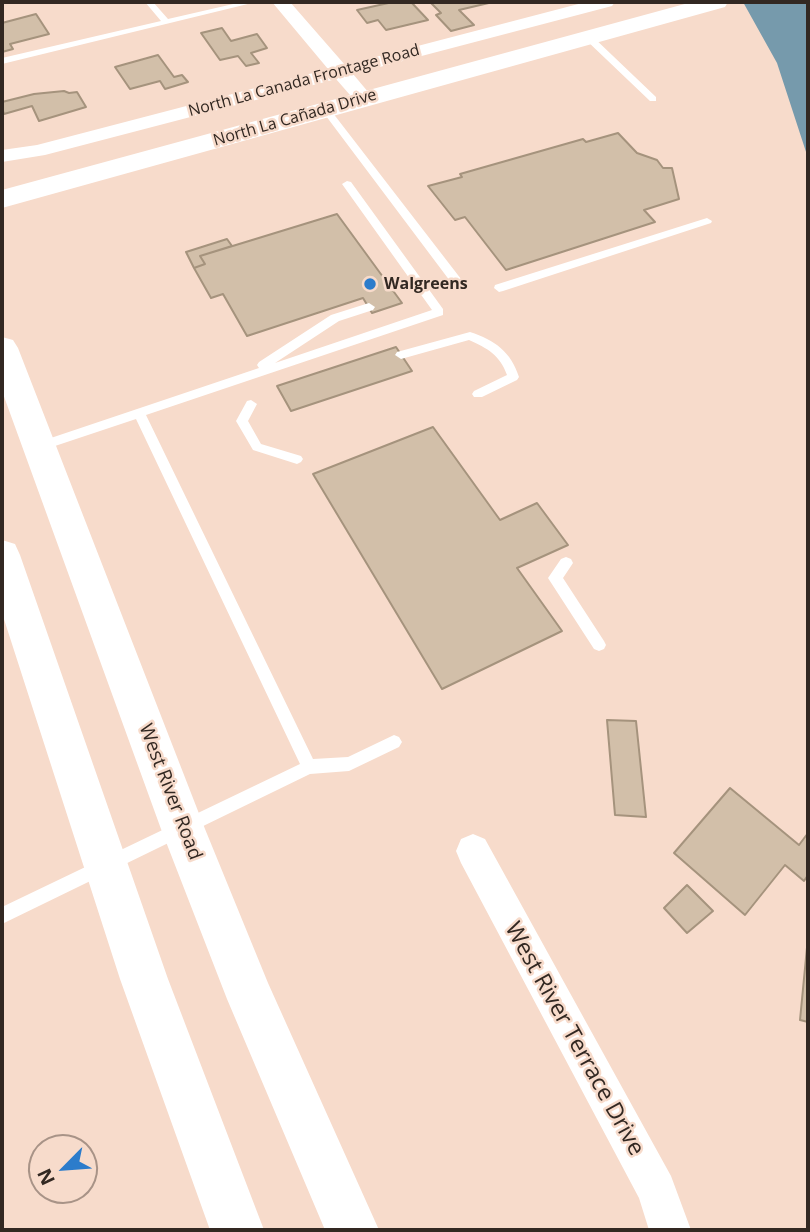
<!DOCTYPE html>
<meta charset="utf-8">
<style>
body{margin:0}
#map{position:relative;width:810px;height:1232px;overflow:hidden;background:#f7dbcb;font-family:"Open Sans",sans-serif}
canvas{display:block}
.frame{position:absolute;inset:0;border:4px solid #322822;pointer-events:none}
.north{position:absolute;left:28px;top:1134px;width:70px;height:70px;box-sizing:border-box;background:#f7dbcb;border:2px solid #a89387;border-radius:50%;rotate:245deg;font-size:19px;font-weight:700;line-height:28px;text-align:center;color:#322822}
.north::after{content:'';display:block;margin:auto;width:24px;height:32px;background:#2c7ccb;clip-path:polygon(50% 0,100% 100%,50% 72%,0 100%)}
</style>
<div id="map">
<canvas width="810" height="1232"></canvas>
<div class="frame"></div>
<div class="north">N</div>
</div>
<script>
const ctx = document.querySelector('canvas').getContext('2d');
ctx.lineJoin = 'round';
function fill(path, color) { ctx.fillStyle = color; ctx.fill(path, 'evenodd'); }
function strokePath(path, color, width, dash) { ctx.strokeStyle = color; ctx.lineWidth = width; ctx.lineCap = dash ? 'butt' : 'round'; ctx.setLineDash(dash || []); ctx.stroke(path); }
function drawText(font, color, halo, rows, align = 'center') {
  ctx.font = font + ' "Open Sans",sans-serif'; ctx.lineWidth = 5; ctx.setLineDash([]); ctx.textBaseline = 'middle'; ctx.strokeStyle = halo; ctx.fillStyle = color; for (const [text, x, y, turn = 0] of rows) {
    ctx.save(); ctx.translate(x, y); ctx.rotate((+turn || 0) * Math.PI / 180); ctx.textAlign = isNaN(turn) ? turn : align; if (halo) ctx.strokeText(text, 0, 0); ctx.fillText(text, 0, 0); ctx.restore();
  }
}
fill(new Path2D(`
 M743,2H808V158L777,63Z`), '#769aac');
const building = new Path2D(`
 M393,2H411L428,20L386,30L378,20L367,23L357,10Z
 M430,2H493L459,10L474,25L451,31L436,15L441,13Z
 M36,14L49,34L10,44L13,49L2,52V23Z
 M222,28L231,41L257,34L267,48L251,53L259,63L246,66L238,56L220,60L201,33Z
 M158,55L174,77L182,75L188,82L165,89L160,81L130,89L115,67Z
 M64,91L69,93L77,92L86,107L39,121L32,106L4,114L2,108V102L34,94Z
 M618,133L637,153L657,160L663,168H672L679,199L644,210L655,222L506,270L465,217L455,220L428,186L462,177L460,174L583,139L586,142Z
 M337,214L402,303L372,313L363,298L247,336L223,294L211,298L194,268L205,264L200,256Z
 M227,239L232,246L200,256L205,264L194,268L186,252Z
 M396,347L412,371L291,411L277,386Z
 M433,427L500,520L537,503L568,545L517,568L562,631L442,689L313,474Z
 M607,720L636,721L646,817L615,815Z
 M730,788L799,845L808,833V875L804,881L785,865L745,915L674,853Z
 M687,885L713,911L687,933L664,908Z
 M808,937V1022L800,1020Z`);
fill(building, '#d2bfa9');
strokePath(building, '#a5937d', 2);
fill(new Path2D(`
 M145,2H153L168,19L242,2H256L2,64V58L161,21Z
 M585,35H591L656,97V101H650L585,39Z
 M323,108H329L461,279V285H453L323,112Z
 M347,181L351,182L443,309V315L146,415L313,759L348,757L394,735L399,737L402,742L399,747L349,771L310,774L2,924V907L300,764L136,419L40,451L34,446L36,443L259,368L257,365L259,362L331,315L369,303L375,307L373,310L339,321L275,363L432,310L342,184Z
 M707,218L712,221L711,223L503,291L499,292L494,288L495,285Z
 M470,332C495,340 511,352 519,377L517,380L482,397H474L472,394L474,391L507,375C500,355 487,348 469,340L401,359L395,355L397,352Z
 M251,400L257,404L248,421L261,444L301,456L303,459L301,462L297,464L253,450L236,421L247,401Z
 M566,557L571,559L573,563L563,578L604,641L606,645L604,649L599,651L594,649L548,578L561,559Z`), '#fff');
fill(new Path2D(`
 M272,2H290L345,65L586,2H615L612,6L353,74L374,99L371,103H357L336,79L45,155L2,162V150L37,145L328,69Z
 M473,834L485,839L671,1176L691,1230H649L639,1198L461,863L456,851L461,839Z`), '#fff');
fill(new Path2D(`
 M692,2H728L725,7L2,208V190Z
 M2,337L13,340L18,348L205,829L268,983L379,1230H325L227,999L161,829L2,391Z
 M2,540L15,544L20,555L168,979L264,1230H210L120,979L2,613Z`), '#fff');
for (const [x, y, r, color] of [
 [370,284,7,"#2c7ccb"]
]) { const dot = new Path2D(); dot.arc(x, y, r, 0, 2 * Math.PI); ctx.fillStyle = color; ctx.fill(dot); strokePath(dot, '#f7dbcb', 2.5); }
drawText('16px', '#322822', '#f7dbcb', [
 ["North La Canada Frontage Road",304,81,-15],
 ["North La Cañada Drive",295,118,-16]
]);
drawText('bold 16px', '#322822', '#f7dbcb', [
 ["Walgreens",384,284]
], 'left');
drawText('19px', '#322822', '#f7dbcb', [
 ["West River Road",170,792,69]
]);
drawText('23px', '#322822', '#f7dbcb', [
 ["West River Terrace Drive",574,1039,61]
]);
</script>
